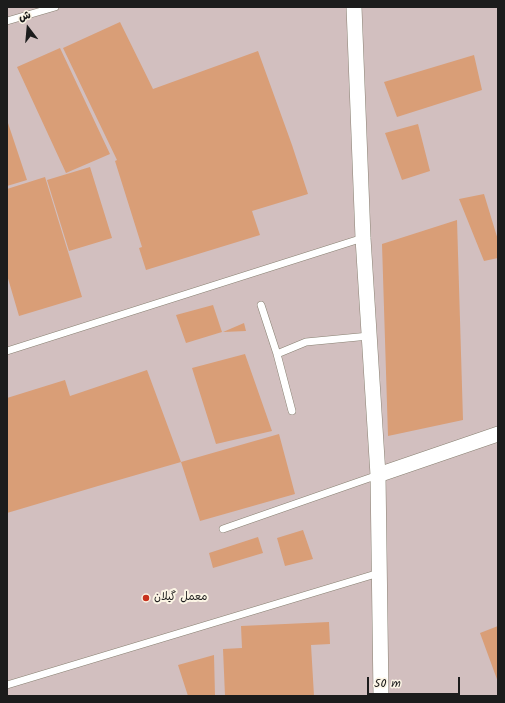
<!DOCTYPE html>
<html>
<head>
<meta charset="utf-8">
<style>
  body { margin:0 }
  #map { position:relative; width:505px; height:703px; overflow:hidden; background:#f5e4c8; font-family:Kalam,"Playpen Sans Arabic",sans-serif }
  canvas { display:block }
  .frame { position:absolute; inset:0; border:8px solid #1c1c1c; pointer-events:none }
  .north { position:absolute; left:8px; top:8px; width:40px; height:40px; -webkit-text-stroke:3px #fcf5e5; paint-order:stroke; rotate:344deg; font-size:11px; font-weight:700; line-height:16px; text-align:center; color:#1c1c1c }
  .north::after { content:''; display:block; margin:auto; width:14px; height:18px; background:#1c1c1c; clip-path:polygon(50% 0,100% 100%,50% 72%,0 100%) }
  .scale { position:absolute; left:367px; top:677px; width:93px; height:18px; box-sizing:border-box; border:2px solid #1c1c1c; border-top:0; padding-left:5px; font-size:12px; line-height:14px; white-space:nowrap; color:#1c1c1c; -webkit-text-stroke:3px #fcf5e5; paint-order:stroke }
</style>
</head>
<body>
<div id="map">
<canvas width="505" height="703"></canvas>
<div class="frame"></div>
<div class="north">ش</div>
<div class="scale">50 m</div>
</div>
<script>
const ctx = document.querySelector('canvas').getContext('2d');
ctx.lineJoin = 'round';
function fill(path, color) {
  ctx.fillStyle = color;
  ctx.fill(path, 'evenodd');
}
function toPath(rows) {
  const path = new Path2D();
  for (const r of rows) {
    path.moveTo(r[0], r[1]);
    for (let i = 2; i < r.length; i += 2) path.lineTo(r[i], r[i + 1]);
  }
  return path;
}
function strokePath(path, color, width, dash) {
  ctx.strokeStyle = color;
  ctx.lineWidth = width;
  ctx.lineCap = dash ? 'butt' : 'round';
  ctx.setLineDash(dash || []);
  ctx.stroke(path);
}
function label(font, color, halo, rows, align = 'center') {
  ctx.font = font + ' Kalam,"Playpen Sans Arabic",sans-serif';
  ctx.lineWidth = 4;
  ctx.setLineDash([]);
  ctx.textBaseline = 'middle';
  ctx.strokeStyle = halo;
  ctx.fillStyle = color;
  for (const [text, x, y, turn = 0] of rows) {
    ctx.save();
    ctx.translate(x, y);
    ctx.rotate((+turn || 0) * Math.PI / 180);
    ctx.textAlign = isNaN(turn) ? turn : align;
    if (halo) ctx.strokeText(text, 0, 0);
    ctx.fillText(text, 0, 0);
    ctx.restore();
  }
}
const industrial = toPath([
  [7,7,498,7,498,696,7,696]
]);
const building = toPath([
  [120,22,153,89,258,51,292,145,308,194,252,211,260,235,146,270,139,248,142,247,115,161,117,160,63,48],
  [60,48,110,154,66,173,17,67],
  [474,55,482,90,397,117,384,82],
  [7,120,27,180,7,186],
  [418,124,430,171,402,180,385,133],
  [90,167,112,238,69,251,47,180],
  [45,177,82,297,19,316,7,275,7,189],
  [484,194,498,240,498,258,484,261,459,199],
  [457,220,463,420,388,436,382,244],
  [213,305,222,332,186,343,176,315],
  [244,323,246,331,223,332],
  [245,354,272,431,216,444,192,368],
  [147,370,181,462,98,486,7,513,7,398,65,380,70,396],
  [279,434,295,494,200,521,181,462],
  [303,530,313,559,285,566,277,538],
  [258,537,263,553,213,568,209,553],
  [329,622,330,644,311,645,314,696,225,696,223,649,242,648,241,626],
  [498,626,498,682,480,633],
  [214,655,215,696,188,696,178,665]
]);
const lane = toPath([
  [7,21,55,7],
  [261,305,277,354,292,411],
  [7,351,363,238],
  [277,354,306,342,369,336],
  [223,529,378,475],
  [7,685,379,573]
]);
const street = toPath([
  [354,7,363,238,378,475,381,696],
  [378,475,498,434]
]);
const markers = [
  [146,598,4,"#c8321e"]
];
const poiNames = [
  ["معمل گیلان",154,598]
];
fill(industrial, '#d2bfbf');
fill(building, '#d99e77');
strokePath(lane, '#888072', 8);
strokePath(street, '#888072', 16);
strokePath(lane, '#fff', 7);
strokePath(street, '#fff', 15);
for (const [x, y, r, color] of markers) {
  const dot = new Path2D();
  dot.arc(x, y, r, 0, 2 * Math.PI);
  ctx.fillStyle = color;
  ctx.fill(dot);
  strokePath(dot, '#fcf5e5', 1.5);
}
label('11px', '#1c1c1c', '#fcf5e5', poiNames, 'left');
</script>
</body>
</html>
